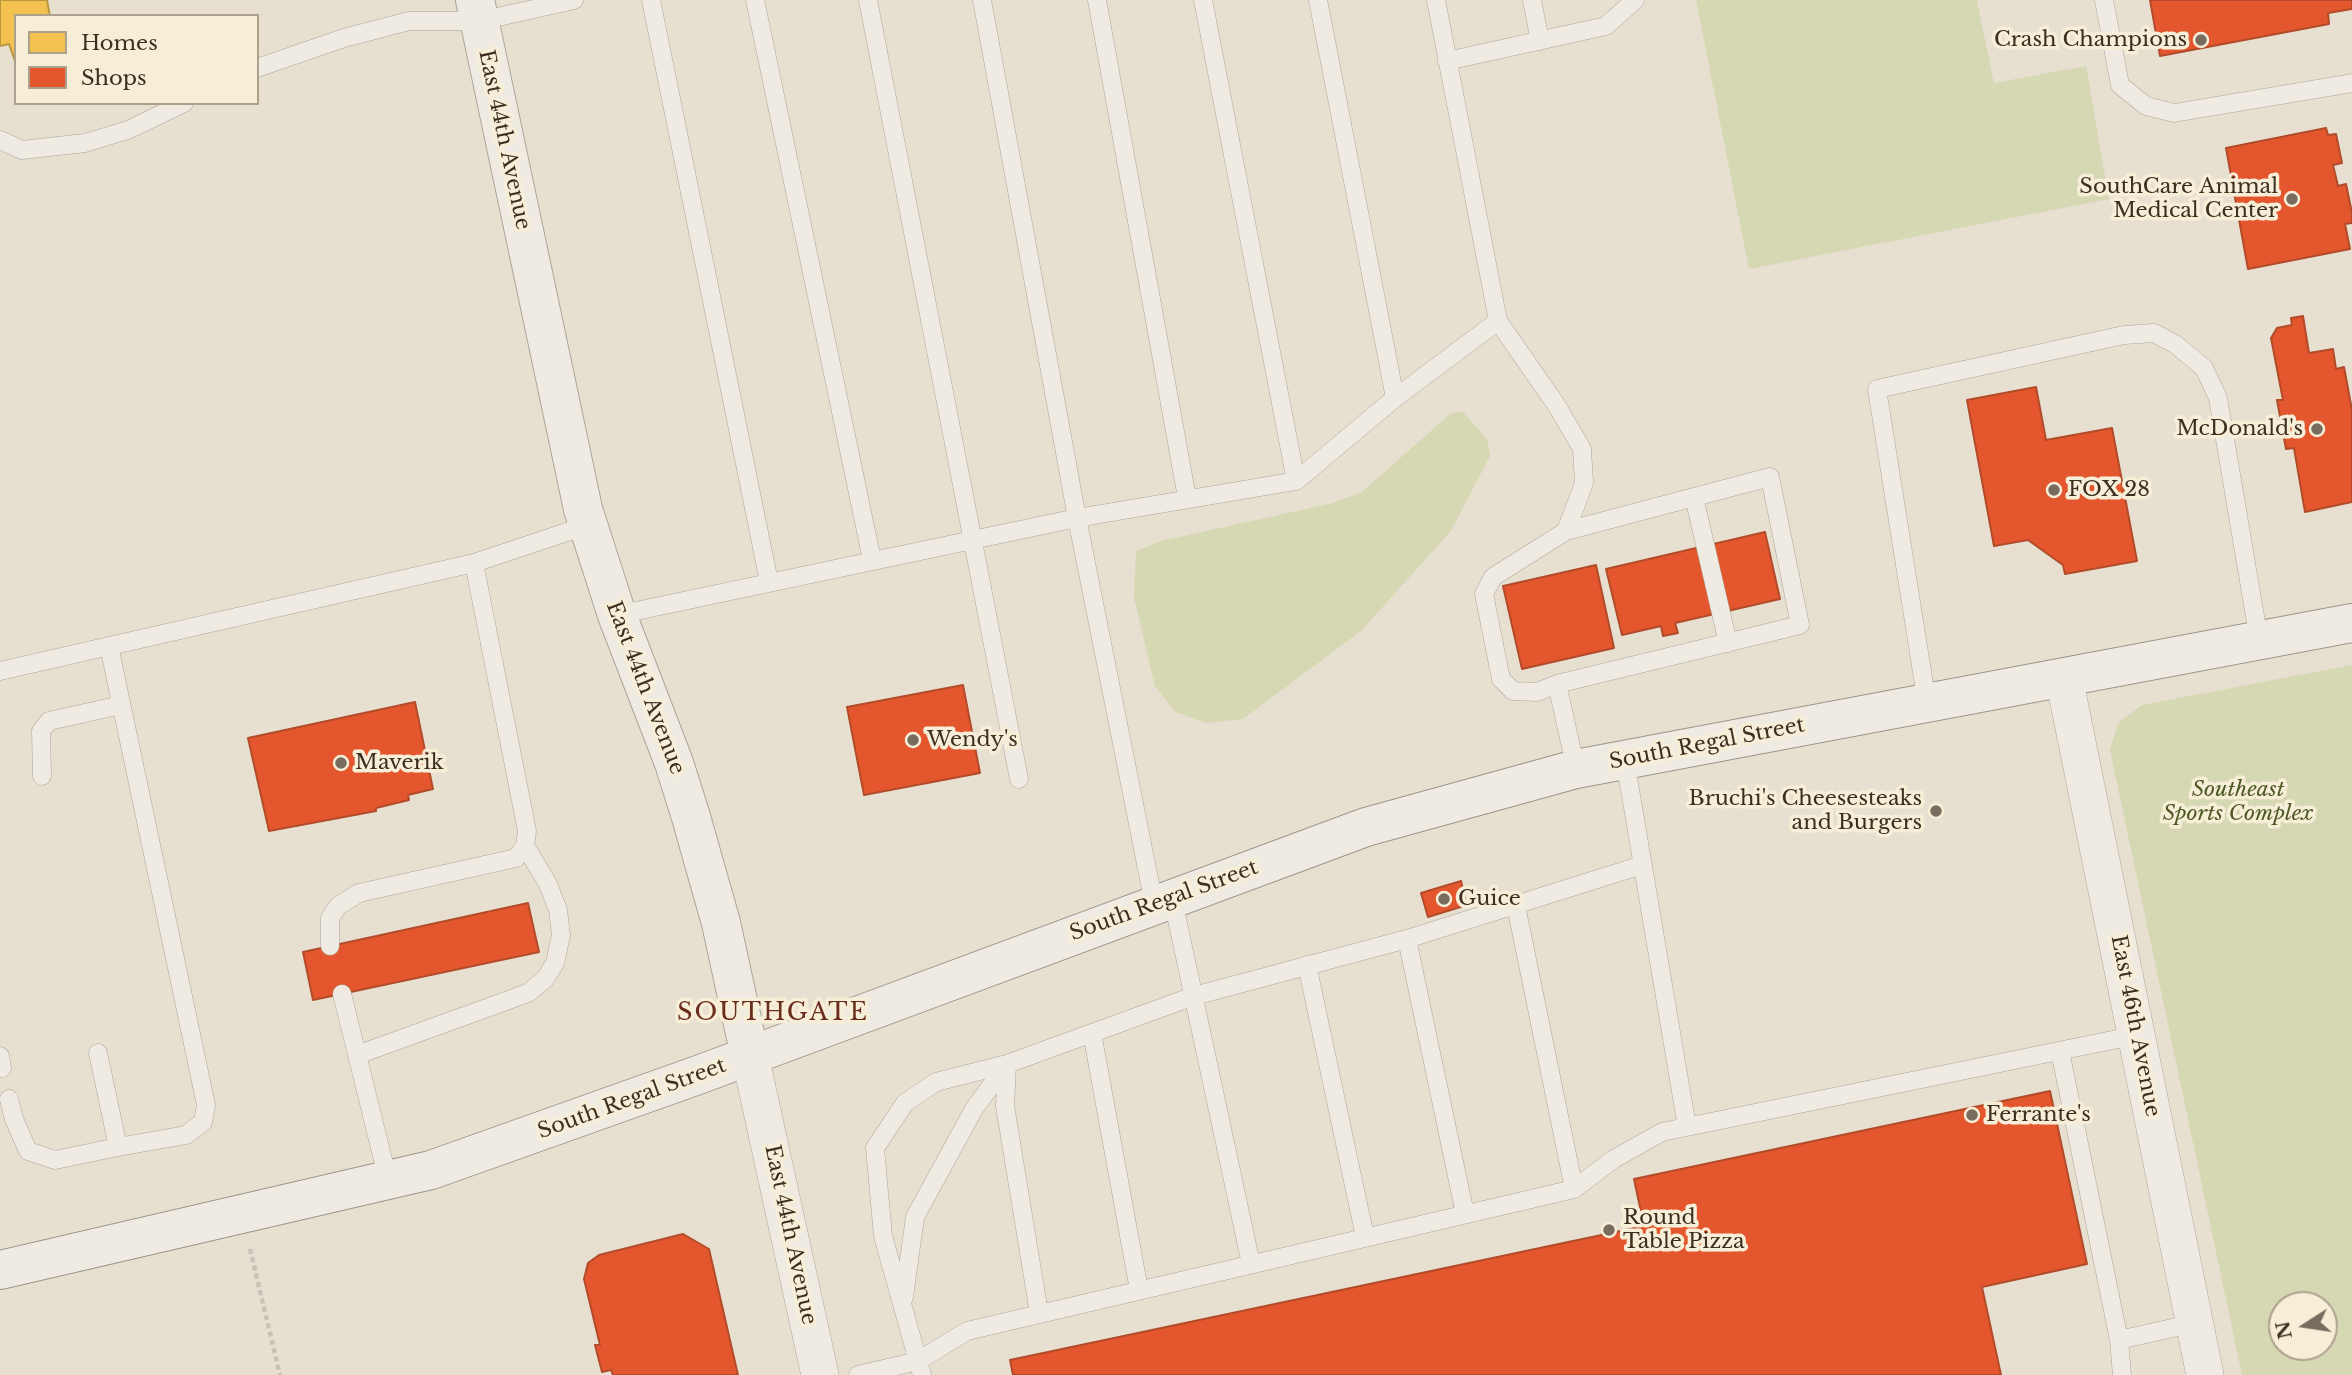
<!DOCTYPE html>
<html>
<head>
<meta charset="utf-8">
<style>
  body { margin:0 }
  #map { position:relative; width:2352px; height:1375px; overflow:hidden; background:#e7e0d1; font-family:"Libre Baskerville",serif }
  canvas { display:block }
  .legend { position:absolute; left:14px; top:14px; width:245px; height:91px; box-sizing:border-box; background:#f7eed8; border:2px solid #ada18e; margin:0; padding:9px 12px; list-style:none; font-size:21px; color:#3d2e20 }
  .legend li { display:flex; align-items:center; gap:14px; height:35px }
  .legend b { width:35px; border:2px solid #ada18e }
  .north { position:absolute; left:2268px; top:1291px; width:70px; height:70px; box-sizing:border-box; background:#f7eed8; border:2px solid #ada18e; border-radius:50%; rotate:258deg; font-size:19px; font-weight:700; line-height:28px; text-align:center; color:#3d2e20 }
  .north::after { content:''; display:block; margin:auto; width:24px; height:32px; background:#786c5e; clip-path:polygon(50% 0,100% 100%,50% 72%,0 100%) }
</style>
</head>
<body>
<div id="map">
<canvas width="2352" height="1375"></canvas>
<ul class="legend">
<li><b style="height:19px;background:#f2c14e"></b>Homes</li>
<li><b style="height:19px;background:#e4572e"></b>Shops</li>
</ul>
<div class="north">N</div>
</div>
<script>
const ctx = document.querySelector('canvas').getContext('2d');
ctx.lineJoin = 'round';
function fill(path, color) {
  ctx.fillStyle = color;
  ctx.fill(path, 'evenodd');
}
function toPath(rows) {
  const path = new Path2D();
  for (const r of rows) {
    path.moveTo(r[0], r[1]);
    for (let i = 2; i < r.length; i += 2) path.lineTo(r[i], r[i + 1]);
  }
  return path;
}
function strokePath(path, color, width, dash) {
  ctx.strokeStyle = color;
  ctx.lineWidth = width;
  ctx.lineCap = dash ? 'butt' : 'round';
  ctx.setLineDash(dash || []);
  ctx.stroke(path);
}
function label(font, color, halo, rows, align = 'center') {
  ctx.font = font + ' "Libre Baskerville",serif';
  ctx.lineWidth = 7;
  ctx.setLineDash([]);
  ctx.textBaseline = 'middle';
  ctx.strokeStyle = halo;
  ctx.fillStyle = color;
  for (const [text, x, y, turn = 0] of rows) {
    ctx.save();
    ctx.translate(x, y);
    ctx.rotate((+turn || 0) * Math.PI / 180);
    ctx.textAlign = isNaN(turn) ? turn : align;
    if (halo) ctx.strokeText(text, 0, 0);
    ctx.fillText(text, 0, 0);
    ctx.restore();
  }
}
const green = toPath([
  [1696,0,1980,0,1977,1,1994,83,2086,66,2109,199,1749,269],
  [1463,412,1487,439,1490,456,1451,531,1361,631,1243,719,1206,723,1175,712,1155,686,1134,598,1136,551,1161,541,1333,503,1362,492,1451,413],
  [2352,665,2352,1375,2242,1375,2110,750,2118,723,2142,705],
  [2324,1305,2324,1347,2282,1347,2282,1305]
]);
const homes = toPath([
  [0,0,47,0,50,16,16,16,16,64,9,44,0,46,0,0]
]);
const shops = toPath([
  [2150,0,2352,0,2352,9,2328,13,2329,24,2160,56,2150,0],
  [2326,128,2328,135,2336,134,2342,163,2333,165,2338,186,2346,184,2352,213,2352,223,2345,224,2350,249,2248,269,2226,148,2326,128],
  [2303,316,2309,353,2333,349,2336,369,2344,367,2352,410,2352,502,2305,512,2294,448,2286,449,2277,400,2283,400,2271,338,2277,328,2292,325,2291,318,2303,316],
  [2036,387,2046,440,2112,428,2137,561,2065,574,2063,565,2028,540,1994,546,1967,400,2036,387],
  [1765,532,1780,599,1675,623,1678,633,1663,636,1661,626,1622,635,1606,569,1765,532],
  [1596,565,1614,648,1522,669,1503,586,1596,565],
  [963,685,980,773,864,795,847,707,963,685],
  [415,702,433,789,408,795,409,800,376,808,376,811,269,831,248,738,415,702],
  [1461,881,1467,905,1428,917,1421,893,1461,881],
  [528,903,539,952,313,1000,303,952,528,903],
  [2050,1091,2087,1264,1982,1287,2001,1375,1013,1375,1010,1360,1644,1226,1634,1179,2050,1091],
  [683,1234,709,1249,738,1375,613,1375,611,1370,602,1372,595,1345,600,1345,584,1279,588,1263,599,1255,683,1234]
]);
const path = toPath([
  [250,1249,280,1375]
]);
const service = toPath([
  [651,0,769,582],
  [755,0,872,560],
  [868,0,1019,779],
  [982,0,1077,518,1296,481,1395,398,1498,321,1436,0],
  [1097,0,1187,498],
  [1203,0,1296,481],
  [1318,0,1395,398],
  [1532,0,1540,41],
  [2104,0,2120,85,2146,106,2174,113,2352,83],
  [1447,61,1606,26,1635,0],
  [257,68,344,38,409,21,480,21,574,0],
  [0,140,22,150,85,143,128,130,184,103],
  [1498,321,1557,406,1582,449,1584,483,1566,531,1493,577,1484,594,1501,679,1513,691,1537,692,1557,684,1576,769],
  [1694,497,1728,643],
  [617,615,1077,518,1154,904],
  [109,646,206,1105,203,1122,186,1135,118,1147],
  [0,671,474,563],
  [1557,684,1800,625,1770,477,1566,531],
  [1927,703,1877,389,2124,335,2154,333,2175,344,2204,368,2218,398,2259,640],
  [1625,760,1687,1127],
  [42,776,41,731,49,721,121,705],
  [1172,896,1251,1264],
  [1516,906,1574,1189],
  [1407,939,1465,1214],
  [330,946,330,918,338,906,359,893,516,858,525,846,527,831,474,563,588,525],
  [1307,965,1365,1237],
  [342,994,388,1180],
  [1092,1033,1139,1290],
  [2060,1051,2119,1340,2122,1375],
  [357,1055,528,993,545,979,555,963,561,935,558,910,548,884,525,846],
  [0,1056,2,1068],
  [1007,1064,1005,1106,1039,1313],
  [9,1099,14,1119,28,1151,55,1160,118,1147,98,1053],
  [904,1297,915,1217,974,1109,1007,1064],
  [2119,1340,2195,1323],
  [858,1375,918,1361,883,1236,875,1148,905,1103,936,1082,1007,1064,1194,996,1407,939,1642,865],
  [922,1375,918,1361,967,1331,1574,1189,1614,1159,1662,1132,2137,1035]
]);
const minor = toPath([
  [2064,678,2205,1375],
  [750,1056,820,1375]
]);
const tertiary = toPath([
  [475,0,583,509,617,615,674,763,691,817,721,923,750,1056]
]);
const secondary = toPath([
  [0,1270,431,1170,698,1075,1366,827,1576,769,2352,623]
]);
const markers = [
  [2201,40,7,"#786c5e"],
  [2292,199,7,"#786c5e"],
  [2317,429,7,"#786c5e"],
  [2054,490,7,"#786c5e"],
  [913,740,7,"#786c5e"],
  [341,763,7,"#786c5e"],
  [1936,811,7,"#786c5e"],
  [1444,899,7,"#786c5e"],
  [1972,1115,7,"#786c5e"],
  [1609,1230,7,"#786c5e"]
];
const poiNames = [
  ["Crash Champions",2187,40,"right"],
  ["SouthCare Animal",2278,187,"right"],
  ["Medical Center",2278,211,"right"],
  ["McDonald's",2303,429,"right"],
  ["FOX 28",2068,490],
  ["Wendy's",927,740],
  ["Maverik",355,763],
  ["Bruchi's Cheesesteaks",1922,799,"right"],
  ["and Burgers",1922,823,"right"],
  ["Guice",1458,899],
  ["Ferrante's",1986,1115],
  ["Round",1623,1218],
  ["Table Pizza",1623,1242]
];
const streetNames = [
  ["East 44th Avenue",504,140,78],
  ["East 44th Avenue",645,688,69],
  ["South Regal Street",1707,744,-11],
  ["South Regal Street",1164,901,-20],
  ["East 46th Avenue",2135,1026,79],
  ["South Regal Street",632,1099,-20],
  ["East 44th Avenue",790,1235,78]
];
const parkNames = [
  ["Southeast",2238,790],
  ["Sports Complex",2238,814]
];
const quarterNames = [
  ["SOUTHGATE",773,1013]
];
fill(green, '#d6d7b3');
fill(homes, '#f2c14e');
strokePath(homes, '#bc9540', 2);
fill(shops, '#e4572e');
strokePath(shops, '#b24b2a', 2);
strokePath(service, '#ada599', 19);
strokePath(minor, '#ada599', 38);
strokePath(tertiary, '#ada599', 40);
strokePath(secondary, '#9c958a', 40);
strokePath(path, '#c8c2b9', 4.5, [5, 3.5]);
strokePath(service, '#efebe3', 18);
strokePath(minor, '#efebe3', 37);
strokePath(tertiary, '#efebe3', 38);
strokePath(secondary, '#efebe3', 38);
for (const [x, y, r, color] of markers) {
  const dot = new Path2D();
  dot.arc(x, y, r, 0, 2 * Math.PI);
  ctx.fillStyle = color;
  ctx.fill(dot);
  strokePath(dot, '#f7eed8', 2.5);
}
label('21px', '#3d2e20', '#f7eed8', poiNames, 'left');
label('21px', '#3d2e20', '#f7eed8', streetNames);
label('italic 21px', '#4d5a26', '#f7eed8', parkNames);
ctx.letterSpacing = '2px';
label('24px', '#6b2e1e', '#f7eed8', quarterNames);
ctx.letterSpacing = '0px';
</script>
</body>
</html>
